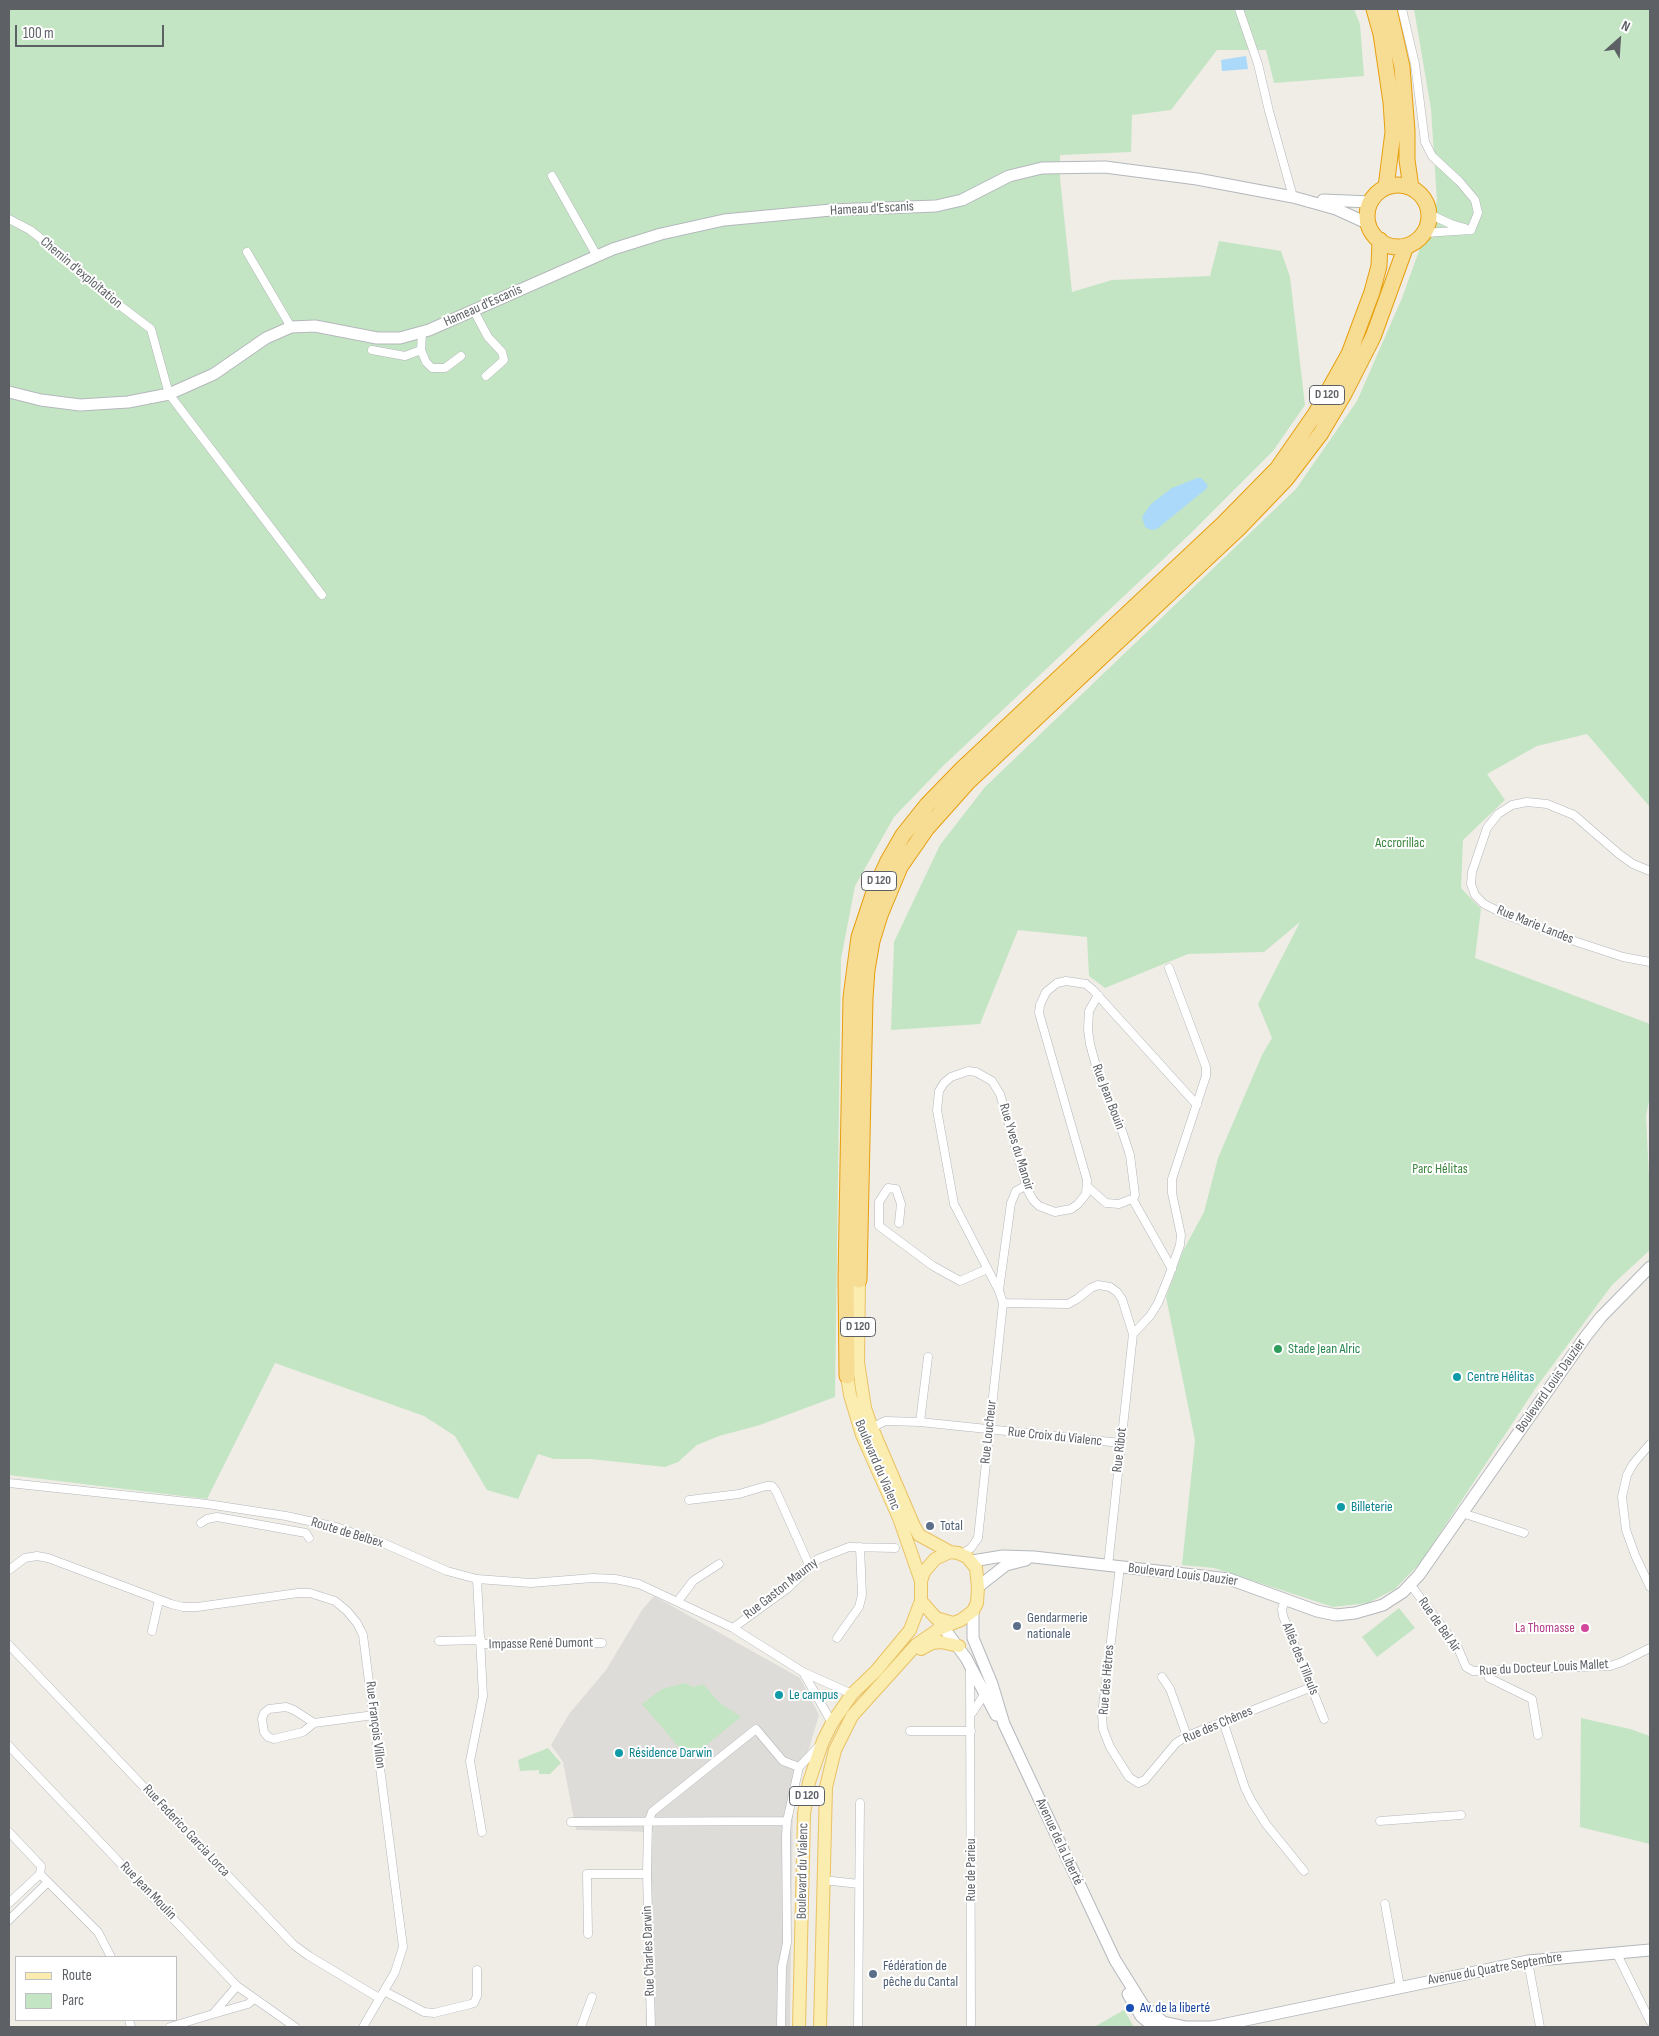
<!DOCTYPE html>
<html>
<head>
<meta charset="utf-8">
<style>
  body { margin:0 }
  #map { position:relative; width:1659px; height:2036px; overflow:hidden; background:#efede6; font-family:"Sofia Sans Condensed",sans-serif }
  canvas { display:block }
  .frame { position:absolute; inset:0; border:10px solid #5d6165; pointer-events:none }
  .legend { position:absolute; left:15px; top:1956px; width:162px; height:65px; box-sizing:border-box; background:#fff; border:1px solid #bec0c1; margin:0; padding:6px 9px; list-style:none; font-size:15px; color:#5d6165 }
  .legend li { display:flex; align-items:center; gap:10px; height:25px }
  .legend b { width:25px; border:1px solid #bec0c1 }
  .north { position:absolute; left:1594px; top:15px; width:50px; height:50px; -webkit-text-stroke:4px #fff; paint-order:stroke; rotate:26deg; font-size:14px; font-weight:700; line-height:20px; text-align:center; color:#5d6165 }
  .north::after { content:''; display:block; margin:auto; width:18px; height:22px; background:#5d6165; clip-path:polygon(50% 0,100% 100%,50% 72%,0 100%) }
  .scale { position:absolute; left:15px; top:25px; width:149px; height:22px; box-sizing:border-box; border:2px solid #5d6165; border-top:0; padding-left:6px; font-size:15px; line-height:18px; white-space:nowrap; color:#5d6165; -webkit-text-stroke:4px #fff; paint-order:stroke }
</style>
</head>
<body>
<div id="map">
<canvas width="1659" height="2036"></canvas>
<div class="frame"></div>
<ul class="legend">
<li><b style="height:6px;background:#faedaf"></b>Route</li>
<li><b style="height:14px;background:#c4e5c4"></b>Parc</li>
</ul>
<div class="north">N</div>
<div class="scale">100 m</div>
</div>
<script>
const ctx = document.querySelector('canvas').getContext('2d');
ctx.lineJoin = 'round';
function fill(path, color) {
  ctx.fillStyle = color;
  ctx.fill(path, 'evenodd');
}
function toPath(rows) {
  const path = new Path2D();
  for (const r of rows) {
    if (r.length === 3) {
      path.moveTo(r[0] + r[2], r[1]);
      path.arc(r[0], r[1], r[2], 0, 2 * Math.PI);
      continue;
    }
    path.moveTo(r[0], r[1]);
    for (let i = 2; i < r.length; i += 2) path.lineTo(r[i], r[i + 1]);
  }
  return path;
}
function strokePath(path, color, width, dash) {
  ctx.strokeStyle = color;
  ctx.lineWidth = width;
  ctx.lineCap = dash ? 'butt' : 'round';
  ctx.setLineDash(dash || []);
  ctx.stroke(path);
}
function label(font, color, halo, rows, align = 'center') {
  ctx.font = font + ' "Sofia Sans Condensed",sans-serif';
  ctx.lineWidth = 4;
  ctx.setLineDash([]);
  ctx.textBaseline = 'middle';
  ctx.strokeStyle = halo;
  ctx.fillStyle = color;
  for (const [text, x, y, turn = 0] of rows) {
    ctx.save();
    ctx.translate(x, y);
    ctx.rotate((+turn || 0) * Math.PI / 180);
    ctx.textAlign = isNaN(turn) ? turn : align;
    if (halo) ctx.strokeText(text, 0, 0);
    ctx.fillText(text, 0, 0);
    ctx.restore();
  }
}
const industrial = toPath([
  [654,1596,800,1678,819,1715,793,1802,790,2027,646,2027,645,1947,653,1832,576,1830,563,1762,551,1745,569,1714,606,1670,642,1610]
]);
const green = toPath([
  [9,9,1354,9,1360,24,1364,76,1274,83,1266,50,1217,50,1171,110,1132,115,1131,152,1060,155,1060,178,1072,292,1112,280,1210,276,1219,241,1281,251,1290,277,1305,405,1273,451,1190,534,944,765,894,817,855,886,841,959,835,1397,760,1425,719,1436,697,1445,678,1462,665,1467,591,1459,554,1459,538,1454,518,1499,487,1490,455,1436,424,1416,275,1363,207,1499,9,1475],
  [1414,9,1650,9,1650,807,1587,734,1537,746,1487,774,1505,800,1463,840,1461,888,1481,909,1475,958,1650,1024,1650,1096,1646,1116,1650,1197,1650,1250,1612,1285,1535,1389,1421,1562,1395,1589,1368,1603,1333,1607,1214,1568,1182,1565,1195,1440,1166,1297,1183,1251,1204,1212,1218,1158,1262,1055,1272,1038,1258,1004,1300,922,1264,952,1188,954,1105,988,1089,976,1087,937,1018,930,980,1024,891,1030,894,942,940,845,985,787,1296,489,1357,401,1402,298,1437,201,1431,109],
  [1399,1608,1415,1628,1377,1657,1362,1637],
  [685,1683,693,1687,703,1684,720,1703,741,1717,689,1759,642,1704,662,1689],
  [1581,1718,1630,1729,1650,1736,1650,1844,1580,1827],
  [548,1748,561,1763,550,1774,539,1774,539,1770,520,1771,518,1760],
  [1124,2010,1134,2027,1094,2027]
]);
const water = toPath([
  [1246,56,1248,69,1222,71,1221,60],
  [1197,478,1201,478,1205,482,1208,486,1206,489,1157,529,1151,530,1145,527,1142,517,1151,504,1172,488]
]);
const street = toPath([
  [1239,9,1258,64,1269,111,1293,197],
  [1402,9,1415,64,1425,142,1432,156,1460,182,1475,200,1478,213,1471,230],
  [552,176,597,256],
  [1429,214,1451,224,1465,228],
  [9,219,30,230,62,255,110,298,151,329,169,394,322,595],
  [1424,233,1471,230],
  [247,252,291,327],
  [474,311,488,337,502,352,504,360,486,376],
  [422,333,421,350,426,362,432,368,445,368,461,356],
  [372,350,405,356,421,350],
  [1650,871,1633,864,1619,854,1574,815,1547,804,1527,802,1512,805,1498,814,1487,828,1472,872,1471,884,1475,895,1484,904,1504,914,1577,942,1623,957,1650,962],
  [1098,995,1089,1011,1088,1030,1090,1044,1099,1077,1122,1131,1130,1155,1135,1195,1133,1200],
  [1088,1187,1106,1203,1119,1204,1129,1200,1133,1200,1172,1269],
  [899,1223,901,1204,896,1189,888,1188,879,1202,879,1226,933,1266,960,1281,987,1269],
  [999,1290,1011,1203,1016,1191,1027,1185],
  [1003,1303,1068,1304,1077,1299,1091,1288,1098,1285,1110,1287,1117,1292,1122,1299,1133,1334,1108,1566],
  [1133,1334,1150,1316,1158,1303,1169,1276,1180,1245,1181,1235,1172,1193,1172,1179,1206,1076,1206,1067,1169,968],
  [920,1422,928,1357],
  [872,1428,885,1421,920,1422,1121,1443],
  [1650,1444,1633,1464,1627,1475,1622,1497,1626,1530,1635,1555,1650,1587],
  [9,1483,207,1504,286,1516,336,1527,383,1543,447,1571,477,1579,531,1583,593,1578,615,1579,639,1584,733,1628,803,1672,852,1694],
  [689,1500,739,1494,766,1486,772,1486,776,1491,810,1567],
  [1462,1513,1524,1533],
  [201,1523,207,1519,217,1517,306,1533,309,1538],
  [962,1554,971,1548,978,1538,1003,1303,999,1291,954,1204,937,1110,939,1091,944,1083,951,1077,968,1071,976,1072,992,1081,1000,1094,1028,1191,1033,1200,1039,1206,1055,1212,1071,1209,1078,1204,1086,1194,1087,1180,1039,1013,1040,1005,1046,992,1057,983,1066,981,1086,984,1093,990,1197,1105],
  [1120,1567,1102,1714,1103,1729,1110,1747,1129,1777,1138,1783,1145,1780,1176,1743,1187,1736,1312,1687],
  [9,1570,25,1558,37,1556,48,1558,171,1604,183,1607,197,1607,298,1593,310,1593,335,1601,347,1611,357,1623,363,1635,403,1947,395,1972,363,2027],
  [477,1579,483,1696,470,1761,482,1832],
  [1410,1584,1458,1648,1466,1667,1473,1671,1610,1666,1622,1662,1650,1648],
  [1285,1599,1282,1609,1283,1616,1324,1719],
  [678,1601,693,1581,719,1564],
  [733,1628,788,1588,818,1559,849,1547,895,1548],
  [152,1631,159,1600],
  [837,1638,859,1607,862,1595,860,1547],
  [439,1641,481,1640],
  [481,1644,602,1643],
  [9,1645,294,1945,309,1956,379,1998],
  [970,1669,971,2027],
  [1486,1671,1489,1678,1532,1699,1538,1735],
  [803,1672,832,1723],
  [1162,1677,1170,1689,1187,1736],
  [972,1713,986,1692],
  [1223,1721,1245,1788,1252,1802,1266,1824,1304,1871],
  [314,1723,294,1710,286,1707,269,1709,264,1713,262,1719,264,1732,268,1737,274,1739,303,1732,314,1723,374,1715],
  [910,1731,971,1731],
  [9,1746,237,1986,295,2027],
  [799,1767,820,1745],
  [1380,1821,1461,1815],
  [571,1822,787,1821],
  [9,1832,41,1866,40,1874],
  [40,1874,98,1932,111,1957],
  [823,1880,859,1884],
  [9,1903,40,1874],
  [1385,1904,1400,1987],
  [9,1920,48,1882],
  [588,1934,587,1874,647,1874],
  [1616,1952,1650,2021],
  [1528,1961,1540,2027],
  [237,1986,213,2014,248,2004,254,1999],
  [384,1991,424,2012,434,2013,471,2004,474,2003,477,1996,477,1970],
  [129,2020,131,2027],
  [170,2027,213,2014],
  [581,2027,592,1997],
  [651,2027,647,1874,648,1823,652,1812,756,1729,783,1761,799,1767],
  [781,2027,782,1967,787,1943,786,1836,787,1821,799,1767],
  [858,2027,860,1803]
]);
const secondary = toPath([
  [1323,200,1371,202],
  [9,392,41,400,80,405,128,402,169,394,214,374,266,338,291,327,315,326,377,338,400,338,429,330,613,249,661,234,724,220,831,210,936,206,962,200,1009,176,1042,168,1105,167,1197,179,1293,197,1336,209,1369,224],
  [972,1561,1003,1556,1034,1557,1229,1579,1317,1611,1336,1615,1355,1613,1383,1605,1403,1592,1419,1575,1586,1336,1601,1317,1650,1267],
  [978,1587,1006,1565,1026,1560],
  [973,1611,973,1638,992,1684,989,1689],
  [938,1620,966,1658,996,1715],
  [992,1684,1004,1724,1115,1960,1143,2005,1163,2022,1186,2027,1212,2027,1528,1961,1650,1950],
  [1128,1994,1141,2016,1154,2027]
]);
const primary = toPath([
  [859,1280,858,1362,865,1408,872,1428,914,1526,919,1535,950,1552],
  [847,1376,850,1395,862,1435,899,1518,921,1581],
  [921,1649,932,1643,941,1642,959,1646],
  [799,2027,804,1814,809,1782,823,1741,832,1723,852,1694,876,1671,910,1630,921,1601],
  [820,2027,826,1787,835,1750,852,1716,916,1645,939,1629,961,1620,973,1611,977,1603,978,1587,976,1568,967,1557,958,1553,950,1552,935,1559,924,1572,921,1581,921,1601,936,1618,953,1623]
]);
const highway = toPath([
  [1374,9,1381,34,1391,102,1393,132,1386,187],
  [1389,9,1402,67,1407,131,1407,160,1411,188],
  [1398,216,31],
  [859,1280,865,998,867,970,872,941,880,915,900,867,927,828,968,782,1238,529,1286,479,1321,433,1344,394,1373,337,1406,246],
  [847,1376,846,1279,851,997,859,937,875,889,888,861,903,835,927,805,962,769,1223,524,1277,469,1316,413,1349,354,1372,292,1379,266,1380,240]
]);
const markers = [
  [1278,1349,5,"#2e9e5b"],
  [1457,1377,5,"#0f9aa8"],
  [1341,1507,5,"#0f9aa8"],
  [930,1526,5,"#5c6f8a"],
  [1017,1626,5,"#5c6f8a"],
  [1585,1628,5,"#d1479c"],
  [779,1695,5,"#0f9aa8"],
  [619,1753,5,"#0f9aa8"],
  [873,1974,5,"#5c6f8a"],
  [1130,2008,5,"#1a4fb4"]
];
const shields = [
  [1327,395,35],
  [879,881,35],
  [858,1327,35],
  [807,1796,35]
];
const shieldNames = [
  ["D 120",1327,395],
  ["D 120",879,881],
  ["D 120",858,1327],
  ["D 120",807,1796]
];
const streetNames = [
  ["Hameau d'Escanis",872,209,-3],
  ["Chemin d'exploitation",81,273,40],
  ["Hameau d'Escanis",483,306,-24],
  ["Rue Marie Landes",1535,925,22],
  ["Rue Jean Bouin",1108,1097,69],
  ["Rue Yves du Manoir",1016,1147,73],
  ["Boulevard Louis Dauzier",1551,1386,-55],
  ["Rue Loucheur",989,1432,-84],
  ["Rue Croix du Vialenc",1055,1437,6],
  ["Rue Ribot",1120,1450,-84],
  ["Boulevard du Vialenc",877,1465,67],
  ["Route de Belbex",347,1533,17],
  ["Boulevard Louis Dauzier",1183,1575,7],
  ["Rue Gaston Maumy",781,1589,-38],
  ["Rue de Bel Air",1439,1625,55],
  ["Impasse René Dumont",541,1644,-1],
  ["Allée des Tilleuls",1300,1659,68],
  ["Rue du Docteur Louis Mallet",1544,1668,-3],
  ["Rue des Hêtres",1107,1680,-85],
  ["Rue François Villon",375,1725,83],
  ["Rue des Chênes",1218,1725,-23],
  ["Rue Federico Garcia Lorca",186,1831,47],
  ["Avenue de la Liberté",1059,1842,65],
  ["Rue de Parieu",971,1870,-90],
  ["Boulevard du Vialenc",803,1871,-89],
  ["Rue Jean Moulin",148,1891,46],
  ["Rue Charles Darwin",649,1951,-92],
  ["Avenue du Quatre Septembre",1495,1969,-10]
];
const parkNames = [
  ["Accrorillac",1400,843],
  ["Parc Hélitas",1440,1169]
];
const leisureNames = [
  ["Stade Jean Alric",1288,1349]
];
const cultureNames = [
  ["Centre Hélitas",1467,1377],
  ["Billeterie",1351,1507],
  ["Le campus",789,1695],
  ["Résidence Darwin",629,1753]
];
const serviceNames = [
  ["Total",940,1526],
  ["Gendarmerie",1027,1618],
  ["nationale",1027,1634],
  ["Fédération de",883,1966],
  ["pêche du Cantal",883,1982]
];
const hotelNames = [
  ["La Thomasse",1575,1628]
];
const transitNames = [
  ["Av. de la liberté",1140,2008]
];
fill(industrial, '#dedcd8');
fill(green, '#c4e5c4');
fill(water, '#aad9fa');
strokePath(street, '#b3b6ba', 9);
strokePath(secondary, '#b4b8bc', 13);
strokePath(primary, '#eac264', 14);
strokePath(highway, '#e79f0d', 17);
strokePath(street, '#fff', 8);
strokePath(secondary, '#fff', 11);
strokePath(primary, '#faedaf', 12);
strokePath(highway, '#f7dc94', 15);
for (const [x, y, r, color] of markers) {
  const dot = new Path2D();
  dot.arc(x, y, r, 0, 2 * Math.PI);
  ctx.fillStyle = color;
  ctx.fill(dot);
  strokePath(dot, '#fff', 2);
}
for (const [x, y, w] of shields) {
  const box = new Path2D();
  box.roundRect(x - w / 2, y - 9.5, w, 19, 4);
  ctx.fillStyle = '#fff';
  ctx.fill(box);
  strokePath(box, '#5d6165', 1);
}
label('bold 12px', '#5d6165', null, shieldNames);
label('14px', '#5d6165', '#fff', streetNames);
label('14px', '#3b863d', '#fff', parkNames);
label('14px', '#27864d', '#fff', leisureNames, 'left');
label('14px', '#0d838f', '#fff', cultureNames, 'left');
label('14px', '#4e5e75', '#fff', serviceNames, 'left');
label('14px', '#b23c85', '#fff', hotelNames, 'right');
label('14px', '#164399', '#fff', transitNames, 'left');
</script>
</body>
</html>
